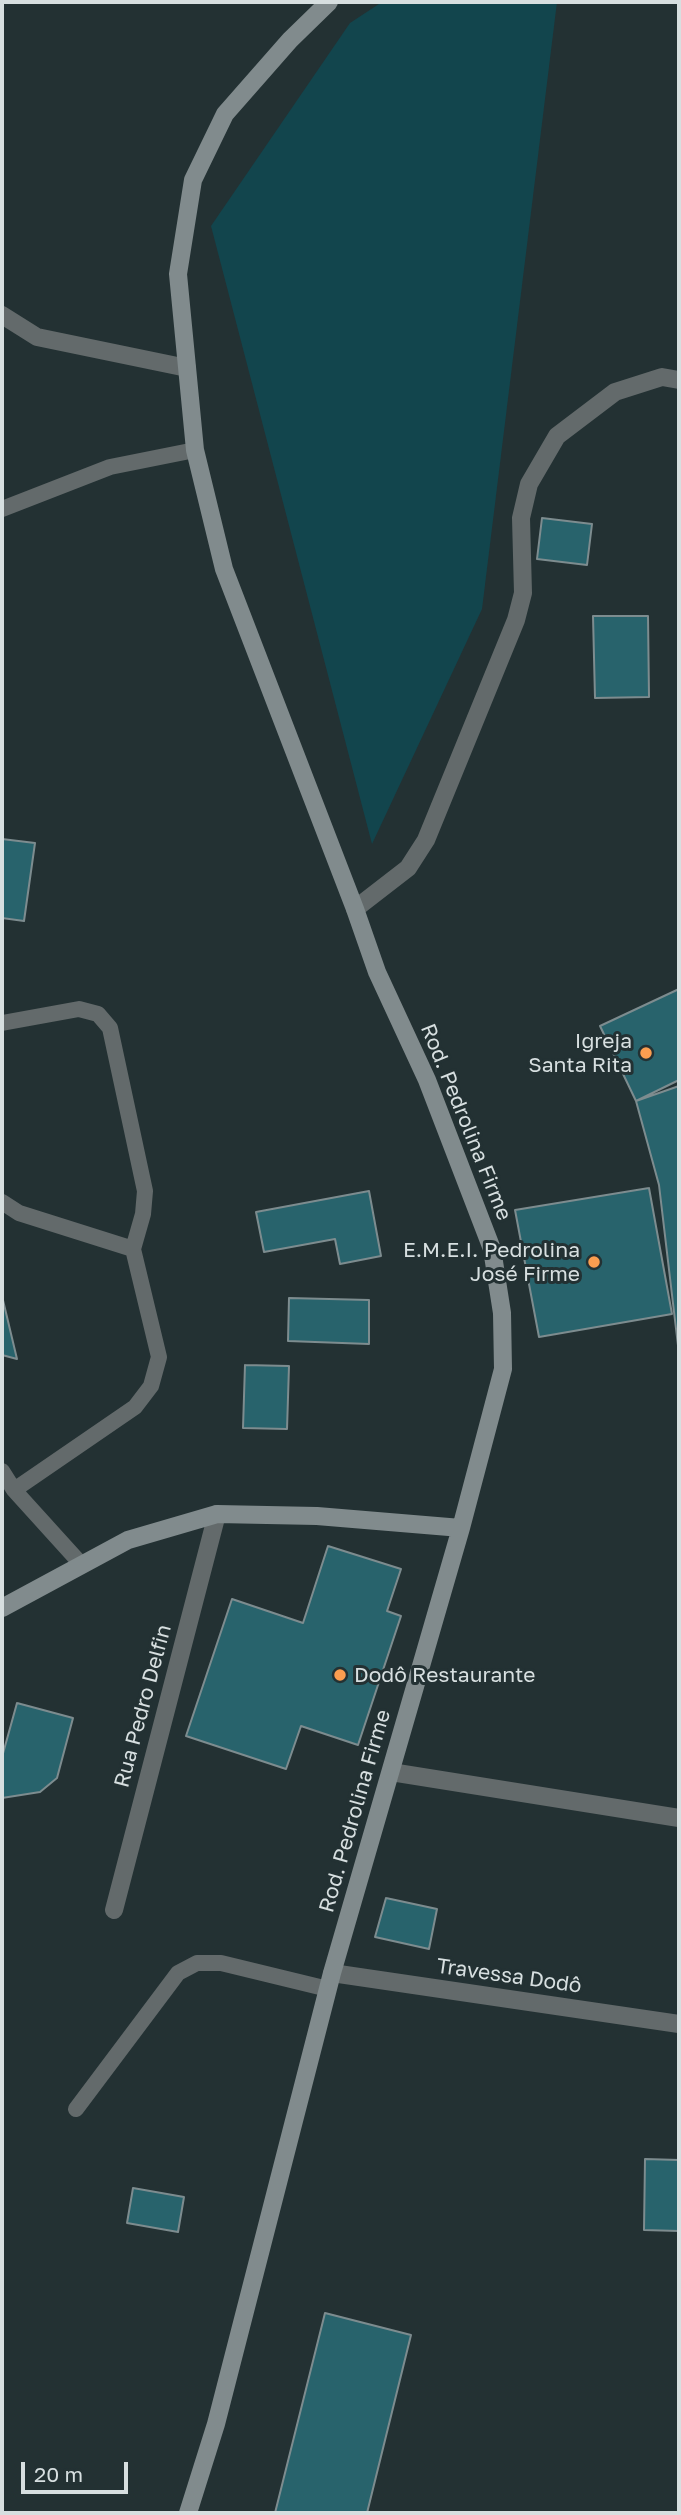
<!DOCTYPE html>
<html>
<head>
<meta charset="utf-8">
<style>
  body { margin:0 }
  #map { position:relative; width:681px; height:2515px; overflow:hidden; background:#233133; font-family:"Golos Text",sans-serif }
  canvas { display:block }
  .frame { position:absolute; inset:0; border:4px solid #d7dfe0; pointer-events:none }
  .scale { position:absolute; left:21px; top:2462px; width:107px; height:32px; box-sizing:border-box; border:4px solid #d7dfe0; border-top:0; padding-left:9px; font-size:21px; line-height:24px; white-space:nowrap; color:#d7dfe0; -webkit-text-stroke:5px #233133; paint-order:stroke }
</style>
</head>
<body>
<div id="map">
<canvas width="681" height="2515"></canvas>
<div class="frame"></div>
<div class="scale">20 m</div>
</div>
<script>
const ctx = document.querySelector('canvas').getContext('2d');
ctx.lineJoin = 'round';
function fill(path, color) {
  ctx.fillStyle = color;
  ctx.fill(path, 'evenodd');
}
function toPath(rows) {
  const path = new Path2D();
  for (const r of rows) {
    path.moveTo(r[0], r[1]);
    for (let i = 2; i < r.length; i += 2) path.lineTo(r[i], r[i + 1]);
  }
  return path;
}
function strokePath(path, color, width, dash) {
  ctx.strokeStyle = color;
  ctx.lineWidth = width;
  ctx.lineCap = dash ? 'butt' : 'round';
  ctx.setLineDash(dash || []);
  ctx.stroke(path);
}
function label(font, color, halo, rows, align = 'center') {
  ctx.font = font + ' "Golos Text",sans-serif';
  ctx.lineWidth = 6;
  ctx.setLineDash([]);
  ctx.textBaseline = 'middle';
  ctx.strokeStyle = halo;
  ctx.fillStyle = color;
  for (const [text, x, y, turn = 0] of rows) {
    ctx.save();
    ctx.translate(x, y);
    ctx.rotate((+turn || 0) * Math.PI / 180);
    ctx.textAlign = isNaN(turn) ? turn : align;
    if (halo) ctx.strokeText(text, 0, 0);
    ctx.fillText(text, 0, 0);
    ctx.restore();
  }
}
const green = toPath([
  [382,2,557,2,482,609,372,844,211,226,350,23]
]);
const building = toPath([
  [542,518,592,524,587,565,537,559,542,518],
  [593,616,648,616,649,697,595,698,593,616],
  [2,839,35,843,24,921,2,918,2,839],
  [679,989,679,1080,636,1101,600,1026,679,989],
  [679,1086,679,1354,659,1185,636,1101,679,1086],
  [649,1188,672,1314,539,1337,515,1210,649,1188],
  [369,1191,381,1256,340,1264,335,1239,264,1252,256,1212,369,1191],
  [2,1296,17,1359,2,1355,2,1296],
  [289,1298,369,1300,369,1344,288,1341,289,1298],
  [245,1365,289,1366,287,1429,243,1428,245,1365],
  [328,1546,401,1569,387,1611,401,1616,358,1745,301,1726,286,1769,186,1736,232,1599,303,1623,328,1546],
  [17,1703,73,1718,57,1778,40,1792,2,1798,2,1757,17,1703],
  [386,1898,437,1909,429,1949,375,1937,386,1898],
  [645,2159,679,2160,679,2231,644,2230,645,2159],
  [133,2188,184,2197,178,2232,127,2223,133,2188],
  [325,2313,411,2335,367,2513,275,2513,325,2313]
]);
const lane = toPath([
  [2,509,110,467,195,450],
  [2,1023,79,1009,98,1014,110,1028,145,1191,143,1214,133,1249],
  [2,1202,19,1213,133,1249,159,1357,151,1386,135,1407,14,1490],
  [2,1471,14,1490,81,1564],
  [76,2109,178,1973,197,1963,221,1963,328,1989]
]);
const street = toPath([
  [2,315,37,337,187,368],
  [355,909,408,868,426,840,516,620,523,593,521,518,529,484,557,436,615,392,662,377,679,380],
  [391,1772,679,1818],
  [114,1910,217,1514],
  [332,1973,679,2024]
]);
const secondary = toPath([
  [2,1608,128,1540,217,1514,317,1516,461,1528],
  [188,2513,216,2424,332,1973,461,1528,503,1369,502,1313,492,1249,427,1080,377,972,355,909,224,569,195,450,178,274,193,180,225,114,290,40,329,2]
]);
const markers = [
  [646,1053,7,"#fb9e50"],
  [594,1262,7,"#fb9e50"],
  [340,1675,7,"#fb9e50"]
];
const poiNames = [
  ["Igreja",632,1041],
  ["Santa Rita",632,1065],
  ["E.M.E.I. Pedrolina",580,1250],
  ["José Firme",580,1274],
  ["Dodô Restaurante",354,1675,"left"]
];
const streetNames = [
  ["Rod. Pedrolina Firme",466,1122,68],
  ["Rua Pedro Delfin",143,1706,-75],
  ["Rod. Pedrolina Firme",355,1811,-74],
  ["Travessa Dodô",509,1976,8]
];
fill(green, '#12454d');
fill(building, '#28636c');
strokePath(building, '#7d8c8f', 2);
strokePath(lane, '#636a6b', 16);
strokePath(street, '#636a6b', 18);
strokePath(secondary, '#818b8d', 18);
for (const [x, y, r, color] of markers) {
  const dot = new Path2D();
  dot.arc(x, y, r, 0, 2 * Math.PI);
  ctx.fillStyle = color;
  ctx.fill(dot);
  strokePath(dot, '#233133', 2.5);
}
label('21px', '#d7dfe0', '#233133', poiNames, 'right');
label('21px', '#d7dfe0', '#233133', streetNames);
</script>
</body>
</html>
